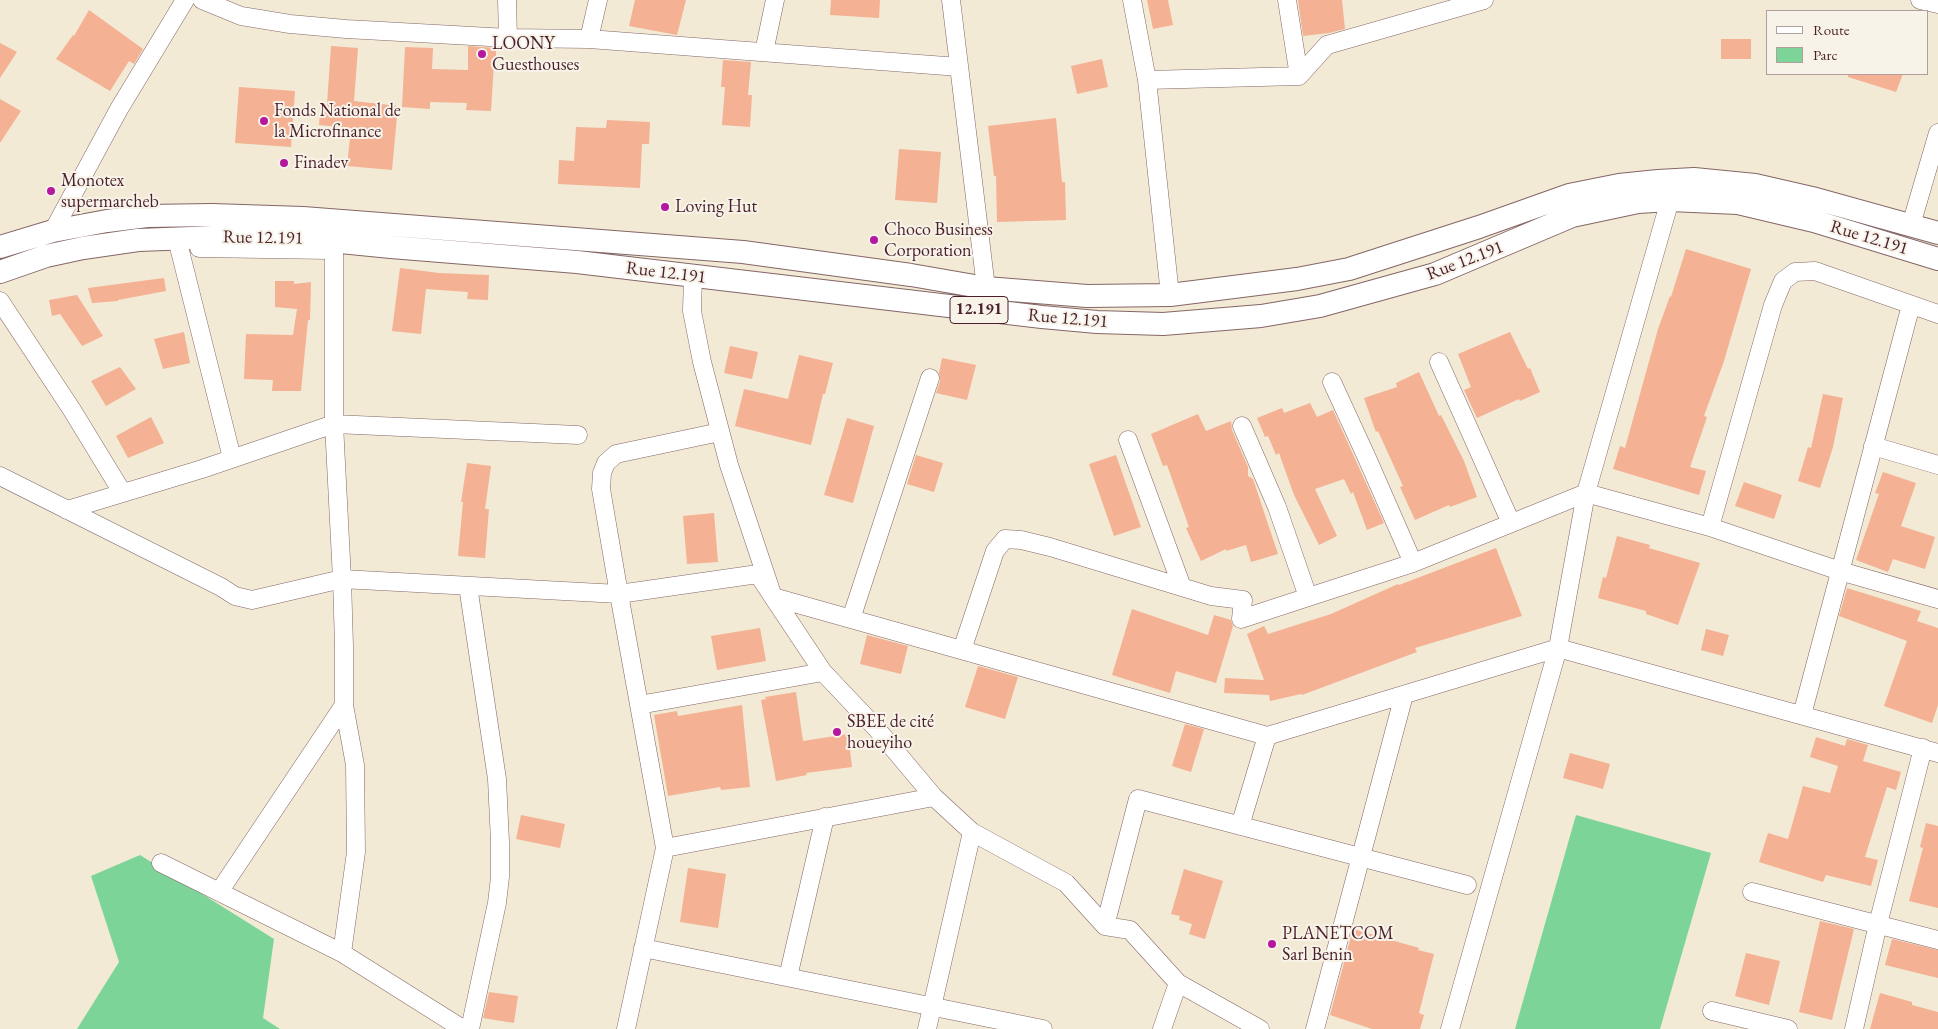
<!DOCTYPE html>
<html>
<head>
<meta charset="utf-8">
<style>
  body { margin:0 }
  #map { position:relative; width:1938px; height:1029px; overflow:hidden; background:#f2ead5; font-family:"EB Garamond",serif }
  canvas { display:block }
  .legend { position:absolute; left:1766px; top:10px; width:162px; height:65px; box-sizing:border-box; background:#f7f3e8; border:1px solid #b29e9c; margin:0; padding:6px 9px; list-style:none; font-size:15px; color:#4a1f2b }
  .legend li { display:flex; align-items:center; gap:10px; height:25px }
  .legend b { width:25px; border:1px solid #b29e9c }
</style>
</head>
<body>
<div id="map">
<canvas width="1938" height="1029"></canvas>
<ul class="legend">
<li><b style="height:6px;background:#fff"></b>Route</li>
<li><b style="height:14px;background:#7dd499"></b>Parc</li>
</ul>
</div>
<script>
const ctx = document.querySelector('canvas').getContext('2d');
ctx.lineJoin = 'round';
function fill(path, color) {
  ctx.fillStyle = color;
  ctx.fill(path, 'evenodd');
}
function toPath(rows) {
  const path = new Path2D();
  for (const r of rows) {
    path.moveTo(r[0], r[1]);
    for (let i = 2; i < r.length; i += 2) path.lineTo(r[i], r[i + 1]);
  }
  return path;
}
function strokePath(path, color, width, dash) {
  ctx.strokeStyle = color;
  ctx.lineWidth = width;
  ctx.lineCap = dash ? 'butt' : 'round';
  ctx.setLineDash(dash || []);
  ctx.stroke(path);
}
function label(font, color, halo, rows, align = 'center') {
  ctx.font = font + ' "EB Garamond",serif';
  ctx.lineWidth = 4;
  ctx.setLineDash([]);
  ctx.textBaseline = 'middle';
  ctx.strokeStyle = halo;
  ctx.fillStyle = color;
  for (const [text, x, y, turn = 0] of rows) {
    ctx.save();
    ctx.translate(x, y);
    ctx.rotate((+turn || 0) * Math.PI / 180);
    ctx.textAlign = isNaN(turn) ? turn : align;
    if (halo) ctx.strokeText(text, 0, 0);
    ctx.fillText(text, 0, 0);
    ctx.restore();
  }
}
const green = toPath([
  [1576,815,1711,853,1660,1029,1515,1029],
  [140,855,274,939,263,1018,280,1029,77,1029,119,962,91,876]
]);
const building = toPath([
  [635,0,686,0,677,35,629,26],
  [831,0,880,0,879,18,830,15],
  [1147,0,1168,0,1173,25,1153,29],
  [1298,0,1342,0,1345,29,1329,33,1303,36],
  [89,10,143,49,134,64,129,61,110,91,56,59,73,35,74,36],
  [1721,39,1751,39,1751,59,1721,59],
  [0,43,17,52,0,78],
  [331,46,358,48,354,101,398,106,392,170,347,166,351,128,319,125,321,103,327,104],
  [468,46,496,48,496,63,494,63,491,111,466,110,467,103,430,102,430,109,402,107,405,47,433,48,432,69,468,70],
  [1102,59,1108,87,1077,94,1071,66],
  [723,60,751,62,748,95,752,95,750,127,722,125,725,87,721,87],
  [1848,74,1903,74,1896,92,1848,77],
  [239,87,295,91,291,147,235,143],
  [0,99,21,111,0,143],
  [1056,118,1062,182,1065,182,1066,220,997,222,996,176,994,176,988,126],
  [607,120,650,122,649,144,642,144,640,188,558,184,559,160,574,161,576,127,606,128],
  [899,149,941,152,937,203,895,200],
  [1686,249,1751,269,1724,361,1704,416,1707,417,1690,467,1706,471,1699,495,1613,469,1620,446,1625,448,1658,329,1670,296,1671,297],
  [400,268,439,273,489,275,488,300,467,299,468,292,426,289,421,334,392,331],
  [164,278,166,291,118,300,118,301,92,303,88,288],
  [275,281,294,281,294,284,311,282,310,320,308,320,301,391,272,391,273,380,244,379,246,334,293,335,297,309,275,307],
  [77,295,103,336,82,346,60,314,52,316,49,300],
  [184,332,190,363,163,369,154,339],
  [1510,332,1528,369,1530,368,1540,392,1520,401,1519,399,1477,418,1464,390,1471,387,1458,354],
  [730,346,758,352,752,379,724,373],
  [799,355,833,363,825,394,823,394,811,445,735,426,744,389,788,399],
  [942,358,976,365,967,400,936,393,940,381,939,373],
  [120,367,136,389,106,406,91,381],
  [1419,372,1439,416,1441,415,1464,461,1477,497,1450,507,1449,505,1415,520,1400,487,1403,486,1378,431,1376,432,1373,424,1364,398,1397,387,1396,383],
  [1823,394,1843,398,1833,447,1820,488,1798,481,1808,447,1811,448],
  [1310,403,1317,417,1333,410,1384,523,1367,530,1353,492,1351,494,1344,479,1315,489,1337,536,1319,545,1294,495,1279,453,1276,455,1268,436,1265,437,1257,418,1282,408,1284,413],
  [1198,414,1206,431,1231,421,1232,430,1248,467,1248,476,1253,479,1278,554,1251,562,1246,545,1226,551,1226,549,1201,561,1186,528,1189,527,1167,465,1163,466,1151,434],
  [151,417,164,443,128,458,116,436],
  [847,418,874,426,853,503,824,495],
  [916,455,943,463,934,492,907,484],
  [1116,455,1141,527,1114,536,1089,464],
  [467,463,491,466,485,509,489,509,485,558,458,556,463,502,461,502],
  [1883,472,1916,483,1901,526,1935,537,1925,569,1893,559,1888,572,1856,560,1879,494,1875,493],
  [1744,482,1782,495,1774,519,1735,506],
  [714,513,718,562,687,564,683,516],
  [1617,536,1650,545,1649,548,1700,563,1678,625,1646,614,1646,611,1598,598,1603,577,1606,578],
  [1496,548,1522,616,1415,648,1417,652,1302,695,1301,694,1270,701,1269,695,1224,693,1225,678,1264,680,1247,634,1264,626,1268,634,1331,614,1398,584,1399,585],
  [1847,588,1921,611,1917,621,1938,628,1938,705,1932,723,1884,706,1907,641,1839,616],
  [1132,609,1208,635,1214,615,1231,620,1233,626,1216,683,1176,671,1170,693,1112,675],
  [760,628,766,661,717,670,711,636],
  [1706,629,1729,635,1723,656,1701,650],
  [867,635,908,646,901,674,860,664],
  [978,666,1018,677,1005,719,965,707],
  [796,692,803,741,848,734,852,767,806,773,807,775,776,781,761,700,766,699,765,697],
  [742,705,750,787,721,790,720,787,668,796,654,715,677,711,678,716],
  [1185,724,1204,729,1191,772,1172,766],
  [1816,737,1845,746,1847,739,1868,745,1863,761,1901,772,1896,790,1887,787,1865,857,1878,860,1871,886,1826,875,1823,882,1759,862,1768,833,1788,839,1803,786,1830,793,1838,766,1810,757],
  [1570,753,1610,764,1603,789,1563,778],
  [521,815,565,824,560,848,516,839],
  [1926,823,1938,826,1938,908,1909,901,1923,848,1920,847],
  [688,868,726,874,718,928,680,922],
  [1184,869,1223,881,1205,939,1189,934,1192,924,1179,920,1180,916,1171,914],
  [1820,921,1854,929,1832,1020,1799,1012],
  [1353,929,1419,948,1418,950,1434,954,1419,1013,1424,1015,1420,1029,1372,1029,1330,1015],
  [1892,939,1938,950,1938,978,1885,965],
  [1746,953,1780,961,1769,1005,1735,996],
  [489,992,518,996,514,1023,483,1018],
  [1880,993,1912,1002,1912,1005,1938,1012,1938,1029,1870,1029]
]);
const minor = toPath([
  [202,0,241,16,290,24,346,29,508,38,589,39,959,67],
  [507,0,508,38],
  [951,0,986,288],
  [1132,0,1147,80,1170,295],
  [1287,0,1299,76],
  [1920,0,1938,4],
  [589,39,598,0],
  [764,52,775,0],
  [1147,80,1299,76,1327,45,1484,0],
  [1911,225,1938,133],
  [53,231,119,109,185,0],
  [179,247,232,458],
  [199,248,330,250],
  [334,250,334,424,342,579,344,646,344,705,355,765,356,852,342,953],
  [693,276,692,311,702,362,729,465,773,597,823,672,876,728,934,797,972,832,1066,883,1105,926,1130,930,1178,983,1260,1029],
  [0,301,72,410,122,492],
  [1439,362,1511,523],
  [1332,382,1367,458,1413,563],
  [1242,426,1277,507,1308,597],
  [1128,440,1182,587],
  [1873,446,1938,465],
  [0,476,221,587,235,596,252,600,342,579,619,594,758,574,773,597,1267,736,1558,648,1938,753],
  [67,510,202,469,334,424,578,435],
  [1710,527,1773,305,1783,281,1795,272,1815,271,1938,314],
  [468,586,497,779,500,842,500,877,497,903,470,1029],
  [851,619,930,378],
  [962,650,995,551,1005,539,1021,540,1050,547,1211,596,1243,600,1241,619,1413,563,1586,493,1710,527,1840,571,1938,599],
  [639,705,823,672],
  [1802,715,1911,305],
  [1240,826,1267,736],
  [665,848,934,797],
  [161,863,342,953,463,1029],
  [219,892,344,705],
  [1752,892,1938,940],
  [1105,926,1138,799,1467,885],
  [643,948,1043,1029],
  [788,977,825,817],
  [1712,1011,1788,1029],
  [626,1029,665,848,619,594,601,489,602,473,606,463,616,454,720,432],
  [927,1029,972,832],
  [1162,1029,1178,983],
  [1315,1029,1404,695],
  [1450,1029,1558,648,1586,493,1670,200],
  [1854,1029,1878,924,1923,748]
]);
const major = toPath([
  [0,247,53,231,107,221,147,216,212,215,303,218,743,252,911,275,986,288,1087,296,1170,295,1297,279,1349,269,1479,227,1569,195,1619,185,1658,181,1694,179,1755,185,1816,199,1938,233],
  [0,272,46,256,83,248,138,240,246,236,300,238,391,247,577,262,1042,317,1097,322,1163,324,1261,316,1320,306,1435,274,1572,216,1638,202,1670,200,1738,203,1814,221,1938,259]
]);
const markers = [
  [482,54,5,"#b5179e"],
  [264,121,5,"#b5179e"],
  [284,163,5,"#b5179e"],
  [51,191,5,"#b5179e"],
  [665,207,5,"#b5179e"],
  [874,240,5,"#b5179e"],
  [837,732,5,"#b5179e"],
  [1272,944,5,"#b5179e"]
];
const shields = [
  [979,310,58]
];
const shieldNames = [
  ["12.191",979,310]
];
const poiNames = [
  ["LOONY",492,44],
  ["Guesthouses",492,65],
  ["Fonds National de",274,111],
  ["la Microfinance",274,132],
  ["Finadev",294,163],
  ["Monotex",61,181],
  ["supermarcheb",61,202],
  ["Loving Hut",675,207],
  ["Choco Business",884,230],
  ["Corporation",884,251],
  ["SBEE de cité",847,722],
  ["houeyiho",847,743],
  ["PLANETCOM",1282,934],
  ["Sarl Benin",1282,955]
];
const streetNames = [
  ["Rue 12.191",263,238,1],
  ["Rue 12.191",1869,238,17],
  ["Rue 12.191",1465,261,-21],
  ["Rue 12.191",666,273,7],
  ["Rue 12.191",1068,319,5]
];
fill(green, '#7dd499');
fill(building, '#f4b193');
strokePath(minor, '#856666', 19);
strokePath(major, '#856666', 24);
strokePath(minor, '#fff', 18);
strokePath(major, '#fff', 22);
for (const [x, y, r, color] of markers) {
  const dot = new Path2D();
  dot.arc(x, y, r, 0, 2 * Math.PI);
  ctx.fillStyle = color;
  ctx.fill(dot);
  strokePath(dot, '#f7f3e8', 2);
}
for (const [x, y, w] of shields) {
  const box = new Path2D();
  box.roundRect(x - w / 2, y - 13.5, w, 27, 4);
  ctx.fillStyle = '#f7f3e8';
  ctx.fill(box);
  strokePath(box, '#4a1f2b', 1);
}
label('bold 16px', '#4a1f2b', null, shieldNames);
label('18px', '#4a1f2b', '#f7f3e8', poiNames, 'left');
label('18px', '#4a1f2b', '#f7f3e8', streetNames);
</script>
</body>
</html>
